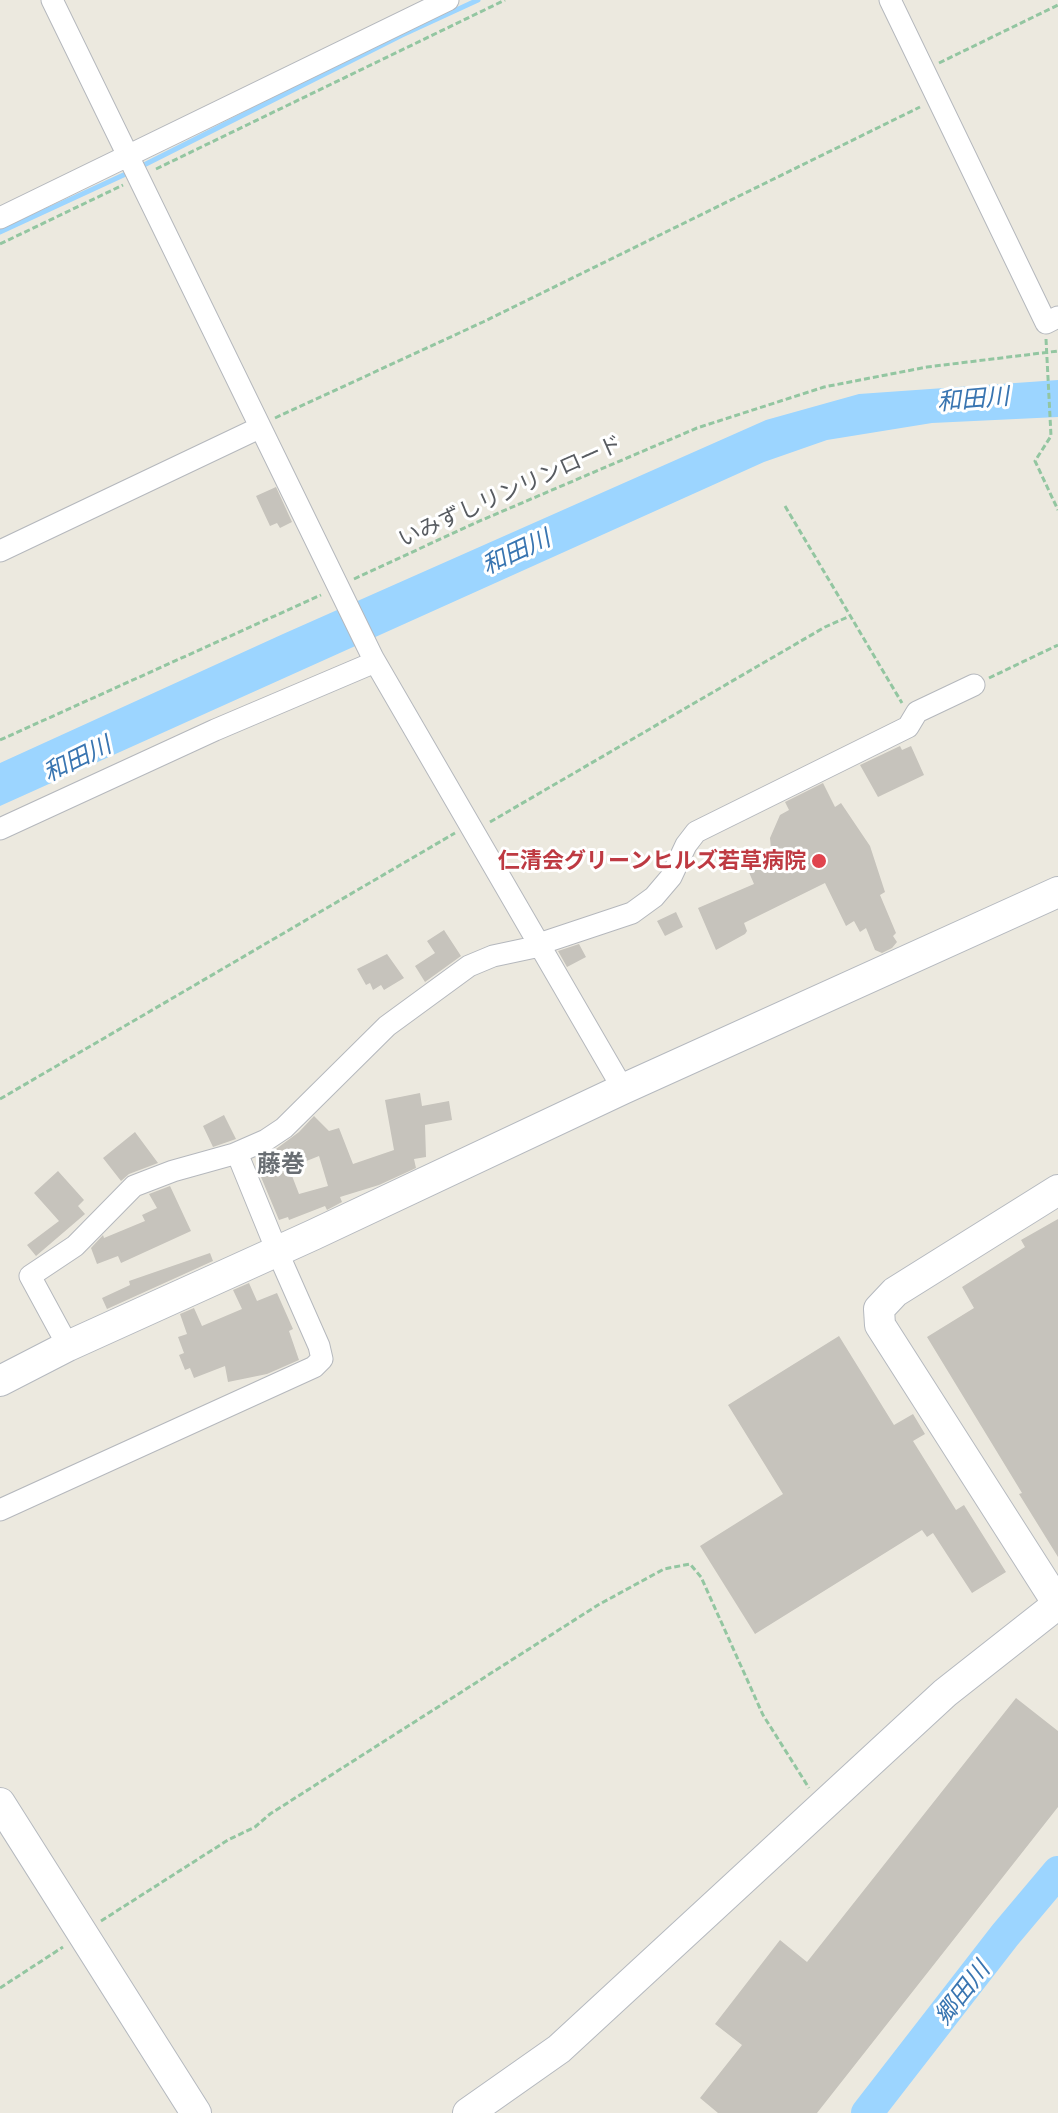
<!DOCTYPE html>
<html>
<head>
<meta charset="utf-8">
<style>
  body { margin:0 }
  canvas { display:block; background:#ece9df }
</style>
</head>
<body>
<canvas width="1058" height="2113"></canvas>
<script>
const ctx = document.querySelector('canvas').getContext('2d');
ctx.lineJoin = 'round';
function fill(path, color) {
  ctx.fillStyle = color;
  ctx.fill(path, 'evenodd');
}
function toPath(rows) {
  const path = new Path2D();
  for (const r of rows) {
    path.moveTo(r[0], r[1]);
    for (let i = 2; i < r.length; i += 2) path.lineTo(r[i], r[i + 1]);
  }
  return path;
}
function strokePath(path, color, width, dash) {
  ctx.strokeStyle = color;
  ctx.lineWidth = width;
  ctx.lineCap = dash ? 'butt' : 'round';
  ctx.setLineDash(dash || []);
  ctx.stroke(path);
}
function label(font, color, halo, rows, align = 'center') {
  ctx.font = font + ' Commissioner,"Noto Sans JP",sans-serif';
  ctx.lineWidth = 6;
  ctx.setLineDash([]);
  ctx.textBaseline = 'middle';
  ctx.strokeStyle = halo;
  ctx.fillStyle = color;
  for (const [text, x, y, turn = 0] of rows) {
    ctx.save();
    ctx.translate(x, y);
    ctx.rotate((+turn || 0) * Math.PI / 180);
    ctx.textAlign = isNaN(turn) ? turn : align;
    if (halo) ctx.strokeText(text, 0, 0);
    ctx.fillText(text, 0, 0);
    ctx.restore();
  }
}
const water = toPath([
  [1058,380,1058,417,932,423,827,440,764,462,0,806,0,763,283,634,766,420,859,394]
]);
const stream = toPath([
  [138,168,402,35,478,0],
  [0,232,130,172]
]);
const river = toPath([
  [867,2113,1005,1935,1058,1872]
]);
const building = toPath([
  [276,487,292,522,280,528,277,523,270,526,256,496],
  [900,746,902,750,911,746,924,775,878,797,860,765],
  [823,783,835,807,841,803,870,846,885,892,880,895,896,933,893,936,897,942,892,948,882,953,875,950,866,928,860,932,854,921,846,926,825,883,744,923,747,931,745,934,716,950,698,908,754,884,748,870,772,860,770,838,780,815,789,810,785,802],
  [676,912,683,927,665,936,657,921],
  [444,930,461,956,425,982,415,966,435,953,427,941],
  [579,944,586,957,567,967,558,951],
  [387,954,404,978,384,990,381,985,373,990,370,983,366,985,357,969],
  [420,1093,422,1106,449,1101,452,1120,425,1125,426,1157,414,1159,416,1168,379,1185,340,1197,342,1202,327,1210,325,1206,289,1220,288,1217,279,1220,261,1177,284,1169,276,1149,299,1132,314,1116,329,1131,339,1128,353,1164,394,1150,385,1100],
  [319,1156,328,1186,299,1194,289,1168],
  [224,1115,236,1139,213,1147,203,1126],
  [135,1132,158,1163,129,1174,121,1181,103,1158],
  [58,1171,84,1200,78,1206,85,1214,36,1256,27,1245,59,1221,34,1193],
  [170,1186,191,1231,121,1263,118,1256,97,1264,91,1248,103,1235,104,1238,145,1221,142,1215,157,1208,149,1194],
  [1058,1219,1058,1557,1019,1494,1022,1493,927,1337,974,1308,962,1287,1025,1247,1021,1240],
  [210,1253,213,1261,107,1309,102,1298,130,1285,129,1281],
  [249,1283,257,1301,277,1293,293,1329,289,1331,299,1360,267,1374,228,1382,225,1366,194,1378,190,1368,185,1370,179,1355,184,1353,178,1337,187,1334,180,1314,194,1308,202,1326,242,1309,233,1290],
  [839,1336,894,1425,913,1414,925,1434,913,1441,956,1510,964,1505,1006,1572,972,1593,933,1533,927,1537,922,1530,755,1634,700,1546,783,1494,728,1405],
  [1016,1698,1058,1731,1058,1807,817,2113,718,2113,700,2098,742,2045,715,2024,780,1940,807,1962]
]);
const path = toPath([
  [939,63,1058,5],
  [156,169,505,0],
  [0,244,123,185],
  [1046,339,1051,436,1035,461,1058,510],
  [275,418,483,322,920,107],
  [785,506,902,703],
  [354,579,475,523,697,428,824,387,927,367,1058,351],
  [989,678,1058,645],
  [0,740,321,595],
  [490,822,825,627,850,616],
  [0,1099,455,833],
  [101,1921,228,1840,255,1827,270,1814,598,1605,664,1569,690,1564,701,1577,763,1715,809,1788],
  [0,1988,63,1947]
]);
const street = toPath([
  [52,0,373,658,623,1089],
  [890,0,1046,323,1058,317],
  [0,218,448,0],
  [0,551,259,428],
  [0,829,215,730,375,662],
  [539,944,632,913,654,897,671,877,686,845,696,832,908,727,917,712,974,685],
  [68,1346,30,1276,75,1246,134,1186,173,1171,234,1154,266,1140,284,1128,387,1026,469,966,493,956,540,946],
  [0,1510,314,1367,322,1359,319,1346,277,1251,237,1153]
]);
const secondary = toPath([
  [1058,1190,895,1292,879,1309,880,1325,1058,1604],
  [0,1381,68,1346,313,1235,623,1089,1058,892],
  [0,1803,196,2113],
  [468,2113,559,2049,945,1693,1058,1604]
]);
const markers = [
  [819,861,8,"#e0444e"]
];
const streetNames = [
  ["いみずしリンリンロード",510,491,-24]
];
const healthNames = [
  ["仁清会グリーンヒルズ若草病院",806,861]
];
const waterNames = [
  ["和田川",973,399,-5],
  ["和田川",516,552,-25],
  ["和田川",77,759,-26],
  ["郷田川",962,1993,-52]
];
const neighbourhoodNames = [
  ["藤巻",281,1164]
];
fill(water, '#9cd5ff');
strokePath(stream, '#9cd5ff', 5);
strokePath(river, '#9cd5ff', 32);
fill(building, '#c6c3bc');
strokePath(street, '#b5b8bd', 23);
strokePath(secondary, '#b5b9bf', 32);
strokePath(path, '#93c6a1', 3, [6, 3]);
strokePath(street, '#fff', 21);
strokePath(secondary, '#fff', 30);
for (const [x, y, r, color] of markers) {
  const dot = new Path2D();
  dot.arc(x, y, r, 0, 2 * Math.PI);
  ctx.fillStyle = color;
  ctx.fill(dot);
  strokePath(dot, '#fff', 2);
}
label('22px', '#585c61', '#fff', streetNames);
label('bold 22px', '#be3a42', '#fff', healthNames, 'right');
label('italic 24px', '#3975b1', '#fff', waterNames);
label('bold 24px', '#696e73', '#fff', neighbourhoodNames);
</script>
</body>
</html>
